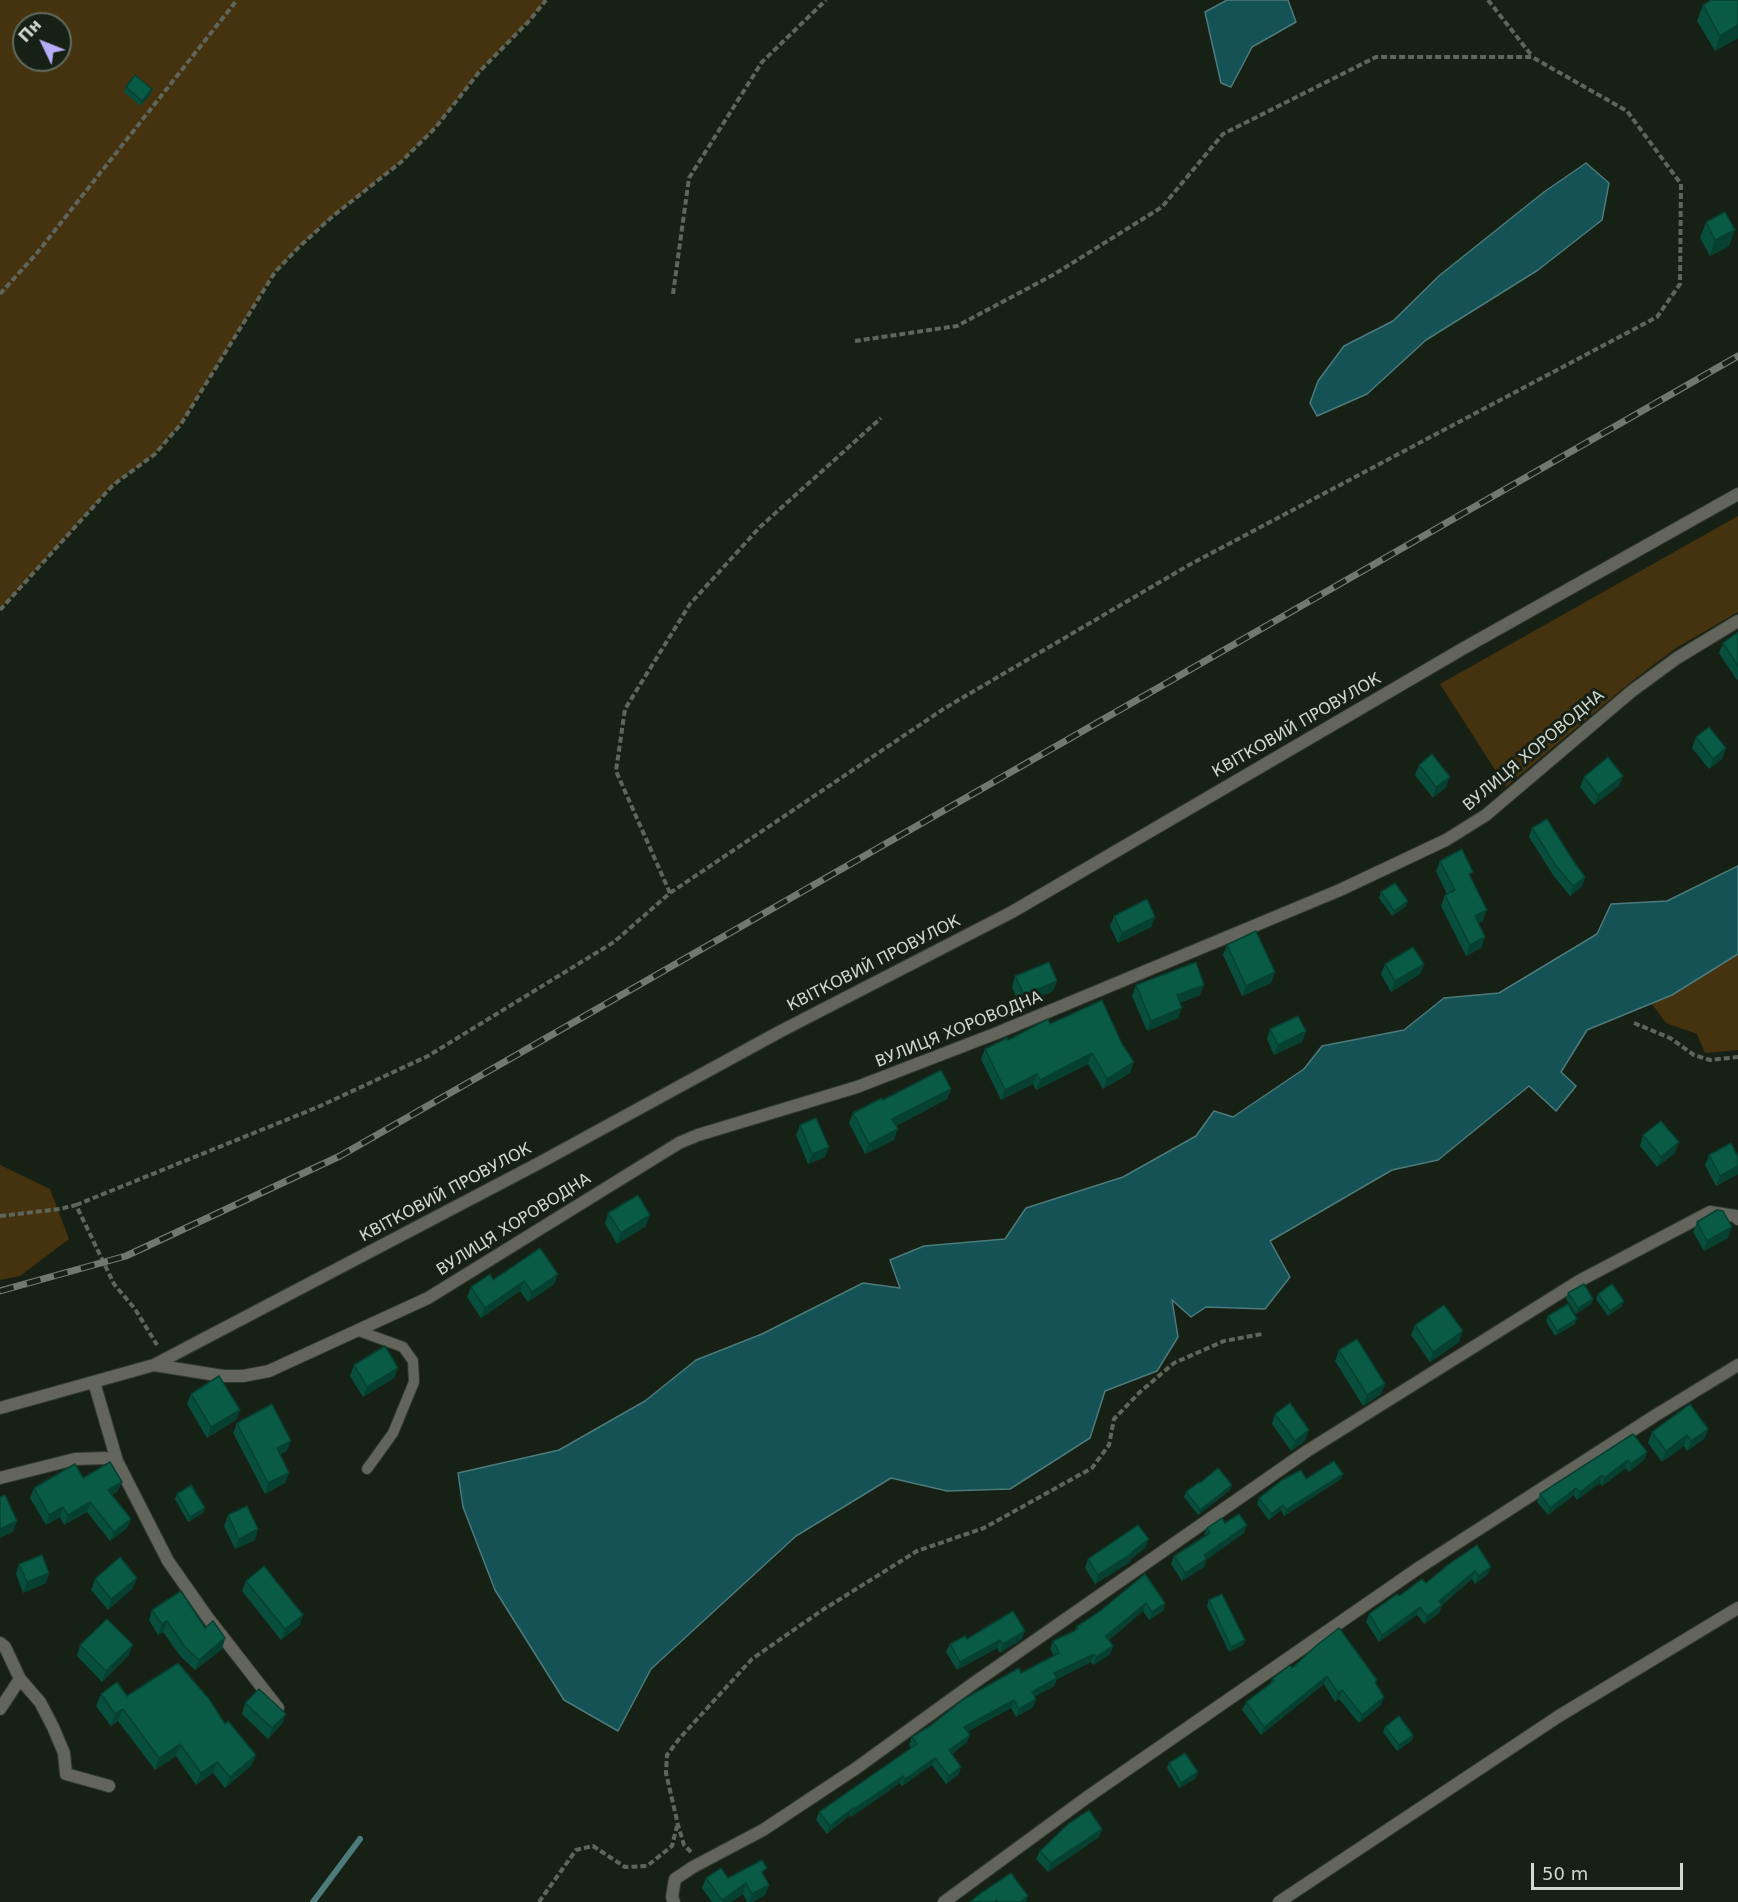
<!DOCTYPE html>
<html>
<head>
<meta charset="utf-8">
<style>
  body { margin:0 }
  #map { position:relative; width:1738px; height:1902px; overflow:hidden; background:#172014; font-family:"DejaVu Sans",sans-serif }
  canvas { display:block }
  .north { position:absolute; left:12px; top:12px; width:60px; height:60px; box-sizing:border-box; background:#172014; border:2px solid #616a5f; border-radius:50%; rotate:313deg; font-size:16px; font-weight:700; line-height:24px; text-align:center; color:#d1d8cf }
  .north::after { content:''; display:block; margin:auto; width:21px; height:27px; background:#b6acf8; clip-path:polygon(50% 0,100% 100%,50% 72%,0 100%) }
  .scale { position:absolute; left:1531px; top:1863px; width:152px; height:27px; box-sizing:border-box; border:3px solid #d1d8cf; border-top:0; padding-left:8px; font-size:18px; line-height:21px; white-space:nowrap; color:#d1d8cf; -webkit-text-stroke:4px #172014; paint-order:stroke }
</style>
</head>
<body>
<div id="map">
<canvas width="1738" height="1902"></canvas>
<div class="north">Пн</div>
<div class="scale">50 m</div>
</div>
<script>
const ctx = document.querySelector('canvas').getContext('2d');
ctx.lineJoin = 'round';
function fill(path, color) {
  ctx.fillStyle = color;
  ctx.fill(path, 'evenodd');
}
function toPath(rows) {
  const path = new Path2D();
  for (const r of rows) {
    path.moveTo(r[0], r[1]);
    for (let i = 2; i < r.length; i += 2) path.lineTo(r[i], r[i + 1]);
  }
  return path;
}
function strokePath(path, color, width, dash) {
  ctx.strokeStyle = color;
  ctx.lineWidth = width;
  ctx.lineCap = dash ? 'butt' : 'round';
  ctx.setLineDash(dash || []);
  ctx.stroke(path);
}
function label(font, color, halo, rows, align = 'center') {
  ctx.font = font + ' "DejaVu Sans",sans-serif';
  ctx.lineWidth = 6;
  ctx.setLineDash([]);
  ctx.textBaseline = 'middle';
  ctx.strokeStyle = halo;
  ctx.fillStyle = color;
  for (const [text, x, y, turn = 0] of rows) {
    ctx.save();
    ctx.translate(x, y);
    ctx.rotate((+turn || 0) * Math.PI / 180);
    ctx.textAlign = isNaN(turn) ? turn : align;
    if (halo) ctx.strokeText(text, 0, 0);
    ctx.fillText(text, 0, 0);
    ctx.restore();
  }
}
const green = toPath([
  [0,0,546,0,530,20,480,71,436,127,401,162,333,216,300,246,275,272,181,424,155,454,113,485,0,610],
  [24,24,60,24,60,60,24,60],
  [1738,516,1738,612,1676,648,1632,681,1506,787,1440,684],
  [1738,954,1738,1050,1705,1053,1697,1034,1666,1023,1652,1004,1672,995],
  [0,1165,50,1189,69,1239,20,1276,0,1280]
]);
const water = toPath([
  [1227,0,1288,0,1296,22,1252,47,1231,87,1221,83,1205,12,1227,0],
  [1586,163,1609,183,1602,220,1538,270,1426,340,1367,394,1317,416,1310,403,1318,381,1344,346,1393,321,1440,275,1544,192,1586,163],
  [1738,866,1738,954,1672,995,1587,1030,1561,1072,1576,1086,1556,1111,1529,1086,1438,1160,1392,1170,1270,1241,1290,1277,1265,1309,1206,1307,1191,1317,1172,1300,1178,1337,1157,1371,1105,1391,1090,1438,1010,1489,947,1491,891,1478,796,1536,651,1669,618,1731,564,1700,495,1590,463,1507,458,1473,559,1450,645,1401,696,1360,762,1334,863,1283,900,1288,890,1260,924,1246,1005,1239,1026,1208,1123,1177,1196,1136,1214,1111,1233,1117,1304,1069,1322,1046,1404,1030,1444,998,1499,993,1597,934,1611,904,1667,901,1738,866]
]);
const stream = toPath([
  [313,1902,360,1839]
]);
const path = toPath([
  [1488,0,1532,56],
  [0,294,37,253,237,0],
  [673,294,689,178,762,62,826,0],
  [0,610,113,485,155,454,181,424,275,272,300,246,333,216,401,162,436,127,480,71,530,20,546,0],
  [670,893,616,771,625,709,690,604,760,527,881,418],
  [1634,1023,1670,1038,1694,1055,1710,1060,1738,1057],
  [76,1205,318,1107,428,1056,614,942,670,893,945,708,1189,565,1657,317,1680,284,1681,184,1627,111,1532,57,1376,57,1223,134,1162,207,1053,275,957,326,855,341],
  [0,1216,60,1209,76,1205,114,1284,135,1309,157,1345],
  [691,1852,684,1845,678,1825,666,1773,667,1755,679,1739,752,1659,821,1611,917,1551,984,1528,1092,1468,1109,1445,1114,1419,1140,1392,1174,1363,1224,1341,1262,1334],
  [539,1902,576,1850,593,1846,625,1867,647,1866,672,1846,677,1826]
]);
const lane = toPath([
  [359,1331,403,1347,413,1361,414,1382,393,1433,367,1469]
]);
const street = toPath([
  [154,1365,223,1376,243,1376,269,1371,428,1298,679,1143,698,1135,857,1087,997,1033,1340,890,1446,840,1486,815,1632,691,1677,658,1738,621],
  [0,1408,154,1365,541,1162,781,1031,1012,912,1464,648,1738,494],
  [117,1461,168,1561,208,1618,278,1708],
  [0,1478,75,1459,105,1458,117,1461,94,1382],
  [0,1643,5,1647,20,1679,40,1702,53,1727,64,1753,66,1774,109,1786],
  [0,1709,20,1679],
  [674,1902,672,1897,675,1879,693,1867,763,1830,855,1769,971,1685,1307,1451,1579,1281,1710,1212,1736,1216,1738,1219],
  [944,1902,1086,1798,1420,1567,1656,1415,1738,1365],
  [1279,1902,1559,1716,1738,1608]
]);
const rail = toPath([
  [0,1291,126,1256,340,1156,1738,356]
]);
const wall = toPath([
  [1738,0,1738,38,1715,51,1697,21,1703,5],
  [126,87,150,95,140,106,124,92],
  [1706,222,1729,246,1710,256,1700,238],
  [1738,632,1738,679,1737,680,1719,653,1723,643],
  [1696,737,1726,748,1722,759,1709,769,1692,748],
  [1419,765,1446,787,1433,798,1415,775],
  [1584,777,1619,786,1594,805,1580,787],
  [1532,828,1574,862,1585,877,1582,886,1570,896,1553,875,1529,837],
  [1440,861,1471,878,1483,921,1478,923,1485,937,1481,948,1466,956,1441,906,1445,895,1447,894,1436,871],
  [1381,892,1406,906,1392,916,1379,898],
  [1114,916,1155,917,1151,927,1118,943,1110,926],
  [1227,945,1275,972,1271,983,1242,996,1223,955],
  [1385,964,1424,964,1420,974,1391,992,1381,974],
  [1015,976,1057,981,1053,991,1020,1006,1012,987],
  [1136,985,1200,995,1180,1003,1178,1018,1147,1031,1132,996],
  [1050,1024,1130,1073,1103,1089,1088,1064,1036,1090,1033,1084,1001,1100,981,1059,985,1049],
  [1270,1029,1306,1031,1302,1042,1274,1055,1267,1039],
  [951,1089,947,1099,896,1126,894,1140,865,1154,849,1123,853,1113,883,1100],
  [800,1125,825,1157,808,1164,796,1135],
  [1643,1135,1675,1153,1657,1167,1640,1146],
  [1709,1155,1738,1174,1716,1186,1705,1165],
  [608,1213,646,1226,617,1244,605,1224],
  [1697,1222,1728,1238,1704,1251,1693,1232],
  [558,1274,554,1284,528,1302,520,1291,481,1318,467,1297,471,1287,493,1280],
  [1568,1293,1593,1299,1591,1304,1576,1314,1566,1299],
  [1598,1294,1622,1306,1608,1316,1596,1299],
  [1548,1316,1575,1324,1555,1336,1546,1321],
  [1415,1325,1459,1342,1430,1362,1411,1335],
  [1339,1350,1385,1384,1381,1394,1363,1406,1335,1361],
  [354,1365,394,1378,363,1397,350,1376],
  [191,1394,240,1410,236,1420,207,1438,187,1404],
  [1275,1414,1305,1441,1291,1451,1272,1424],
  [237,1423,287,1451,280,1454,289,1473,285,1483,265,1494,233,1433],
  [1708,1429,1704,1439,1687,1451,1684,1446,1662,1462,1648,1443,1652,1432],
  [1647,1452,1644,1460,1629,1472,1626,1468,1602,1486,1600,1483,1577,1500,1574,1495,1548,1515,1537,1502,1540,1494],
  [83,1478,118,1491,112,1495,131,1519,127,1528,110,1541,87,1512,64,1525,60,1517,46,1525,30,1498,34,1488],
  [1306,1479,1341,1479,1284,1516,1281,1510,1269,1520,1257,1504,1259,1498],
  [1200,1483,1230,1490,1198,1515,1184,1497,1186,1492],
  [177,1494,205,1508,203,1513,188,1522,175,1499],
  [228,1515,255,1540,235,1549,224,1526],
  [1225,1523,1244,1533,1206,1560,1204,1567,1182,1581,1171,1564,1174,1556,1204,1536,1207,1528],
  [1145,1548,1131,1559,1130,1562,1095,1584,1085,1568,1088,1559],
  [19,1564,49,1573,46,1583,23,1593,16,1574],
  [1449,1564,1488,1574,1475,1584,1472,1579,1442,1605,1439,1613,1424,1624,1417,1615,1379,1642,1366,1622,1369,1614,1399,1596,1426,1583],
  [1145,1574,1165,1603,1163,1611,1149,1620,1143,1611,1109,1640,1113,1646,1110,1654,1093,1665,1091,1662,1057,1679,1054,1686,1035,1696,1033,1707,1016,1717,1011,1708,968,1731,967,1742,952,1754,959,1774,946,1784,932,1765,902,1786,900,1783,851,1817,850,1815,827,1834,816,1820,819,1812,911,1748,909,1745,912,1737,1021,1673,1054,1656,1050,1649,1053,1641,1075,1631,1076,1627,1100,1611],
  [95,1579,133,1588,108,1610,91,1590],
  [246,1581,300,1625,281,1640,242,1591],
  [1209,1600,1245,1640,1243,1645,1229,1652,1207,1606],
  [152,1610,205,1628,225,1638,222,1649,195,1670,181,1657,163,1632,158,1635,149,1620],
  [967,1639,1022,1639,1000,1653,997,1648,957,1670,946,1652,950,1644],
  [80,1645,129,1655,102,1682,77,1656],
  [1292,1668,1376,1683,1381,1705,1359,1723,1339,1699,1335,1702,1324,1684,1261,1735,1242,1710,1246,1702,1270,1684,1272,1679],
  [101,1694,127,1696,225,1724,256,1755,251,1766,225,1788,213,1773,196,1785,176,1756,155,1770,118,1721,111,1726,96,1706],
  [245,1703,286,1714,282,1724,268,1739,242,1714],
  [1385,1727,1413,1735,1412,1740,1397,1751,1383,1732],
  [1169,1763,1196,1778,1179,1788,1167,1768],
  [1102,1829,1099,1837,1048,1872,1036,1859,1040,1851],
  [765,1876,769,1885,765,1895,753,1902,747,1902,743,1894,731,1902,712,1902,702,1888,706,1878]
]);
const shadedWall = toPath([
  [1738,25,1738,38,1715,51,1720,36],
  [152,89,150,95,140,106,142,101],
  [1735,230,1729,246,1710,256,1715,240],
  [1726,748,1722,759,1709,769,1713,759],
  [1623,776,1619,786,1594,805,1598,795],
  [1450,777,1446,787,1433,798,1436,787],
  [1585,877,1582,886,1570,896,1573,886],
  [1408,901,1406,906,1392,916,1394,911],
  [1487,910,1483,921,1471,927,1475,916],
  [1155,917,1151,927,1118,943,1122,933],
  [1485,937,1481,948,1466,956,1470,945],
  [1424,964,1420,974,1391,992,1395,981],
  [1275,972,1271,983,1242,996,1246,986],
  [1057,981,1053,991,1020,1006,1024,995],
  [1204,985,1200,995,1173,1005,1177,995],
  [1182,1008,1178,1018,1147,1031,1151,1021],
  [1306,1031,1302,1042,1274,1055,1278,1045],
  [1092,1053,1088,1064,1036,1090,1040,1080],
  [1134,1062,1130,1073,1103,1089,1107,1079],
  [1037,1074,1033,1084,1001,1100,1005,1090],
  [951,1089,947,1099,889,1130,892,1119],
  [898,1129,894,1140,865,1154,869,1144],
  [1679,1142,1675,1153,1657,1167,1661,1157],
  [829,1147,825,1157,808,1164,812,1154],
  [1738,1166,1738,1174,1716,1186,1720,1176],
  [650,1215,646,1226,617,1244,621,1233],
  [1732,1227,1728,1238,1704,1251,1707,1241],
  [558,1274,554,1284,528,1302,532,1292],
  [524,1281,520,1291,481,1318,485,1308],
  [1593,1299,1591,1304,1576,1314,1578,1308],
  [1624,1301,1622,1306,1608,1316,1610,1311],
  [1577,1319,1575,1324,1555,1336,1557,1331],
  [1463,1331,1459,1342,1430,1362,1433,1352],
  [398,1368,394,1378,363,1397,367,1387],
  [1385,1384,1381,1394,1363,1406,1367,1395],
  [240,1410,236,1420,207,1438,211,1427],
  [1708,1429,1704,1439,1687,1451,1691,1441],
  [1309,1430,1305,1441,1291,1451,1295,1441],
  [1687,1435,1684,1446,1662,1462,1666,1451],
  [291,1441,287,1451,273,1458,277,1448],
  [1647,1452,1644,1460,1629,1472,1631,1464],
  [1628,1460,1626,1468,1602,1486,1604,1478],
  [289,1473,285,1483,265,1494,268,1483],
  [1343,1474,1341,1479,1284,1516,1286,1510],
  [1602,1475,1600,1483,1577,1500,1580,1492],
  [122,1482,118,1491,105,1499,108,1490],
  [1232,1485,1230,1490,1198,1515,1200,1510],
  [1576,1488,1574,1495,1548,1515,1550,1508],
  [90,1502,87,1512,64,1525,68,1515],
  [1283,1505,1281,1510,1269,1520,1271,1514],
  [63,1507,60,1517,46,1525,49,1515],
  [205,1508,203,1513,188,1522,190,1517],
  [131,1519,127,1528,110,1541,114,1532],
  [17,1521,13,1532,0,1538,0,1529],
  [1247,1525,1244,1533,1206,1560,1204,1567,1182,1581,1185,1573,1204,1555],
  [258,1529,255,1540,235,1549,239,1539],
  [1149,1539,1145,1548,1131,1559,1130,1562,1095,1584,1098,1575],
  [1491,1567,1488,1574,1475,1584,1478,1576],
  [1475,1571,1472,1579,1436,1609,1439,1601],
  [49,1573,46,1583,23,1593,27,1582],
  [137,1578,133,1588,108,1610,111,1599],
  [1146,1603,1143,1611,1104,1644,1106,1636],
  [1165,1603,1163,1611,1149,1620,1152,1612],
  [1442,1605,1439,1613,1424,1624,1427,1616],
  [1420,1607,1417,1615,1379,1642,1382,1635],
  [303,1615,300,1625,281,1640,285,1629],
  [167,1621,163,1632,158,1635,162,1624],
  [1025,1631,1022,1639,1000,1653,1003,1644],
  [225,1638,222,1649,195,1670,199,1660],
  [1000,1640,997,1648,957,1670,960,1662],
  [1245,1640,1243,1645,1229,1652,1231,1647],
  [133,1645,129,1655,102,1682,106,1671],
  [1113,1646,1110,1654,1093,1665,1096,1657],
  [1094,1654,1091,1662,1057,1679,1054,1686,1029,1700,1032,1692,1054,1673],
  [1327,1676,1324,1684,1261,1735,1264,1727],
  [1342,1690,1339,1699,1335,1702,1338,1693],
  [1384,1697,1381,1705,1359,1723,1362,1715],
  [1036,1699,1033,1707,1016,1717,1019,1709],
  [1014,1700,1011,1708,962,1735,964,1727],
  [123,1709,118,1721,111,1726,115,1714],
  [286,1714,282,1724,268,1739,272,1728],
  [970,1735,967,1742,946,1758,949,1750],
  [1413,1735,1412,1740,1397,1751,1399,1745],
  [180,1744,176,1756,155,1770,159,1758],
  [256,1755,251,1766,225,1788,230,1777],
  [935,1758,932,1765,902,1786,905,1779],
  [217,1762,213,1773,196,1785,201,1773],
  [961,1767,959,1774,946,1784,949,1776],
  [1198,1772,1196,1778,1179,1788,1181,1783],
  [903,1776,900,1783,851,1817,854,1809],
  [853,1808,850,1815,827,1834,830,1826],
  [1102,1829,1099,1837,1048,1872,1051,1863],
  [746,1883,743,1894,731,1902,722,1902,722,1900],
  [769,1885,765,1895,753,1902,749,1902,752,1894],
  [1028,1896,1026,1902,1020,1902]
]);
const building = toPath([
  [1711,0,1738,0,1738,25,1720,36,1703,5,1711,0],
  [135,75,152,89,142,101,126,87,135,75],
  [1725,212,1735,230,1715,240,1706,222,1725,212],
  [1738,632,1738,666,1723,643,1738,632],
  [1709,727,1726,748,1713,759,1696,737,1709,727],
  [1432,754,1450,777,1436,787,1419,765,1432,754],
  [1608,757,1623,776,1598,795,1584,777,1608,757],
  [1547,819,1574,862,1585,877,1573,886,1556,866,1532,828,1547,819],
  [1462,849,1473,872,1469,874,1487,910,1475,916,1485,937,1470,945,1445,895,1455,890,1440,861,1462,849],
  [1395,883,1408,901,1394,911,1381,892,1395,883],
  [1147,899,1155,917,1122,933,1114,916,1147,899],
  [1256,931,1275,972,1246,986,1227,945,1256,931],
  [1413,947,1424,964,1395,981,1385,964,1413,947],
  [1049,962,1057,981,1024,995,1015,976,1049,962],
  [1196,962,1204,985,1177,995,1182,1008,1151,1021,1136,985,1196,962],
  [1102,1000,1122,1044,1134,1062,1107,1079,1092,1053,1040,1080,1037,1074,1005,1090,985,1049,1007,1038,1008,1040,1048,1019,1050,1024,1102,1000],
  [1298,1016,1306,1031,1278,1045,1270,1029,1298,1016],
  [941,1070,951,1089,892,1119,898,1129,869,1144,853,1113,882,1098,883,1100,941,1070],
  [816,1118,829,1147,812,1154,800,1125,816,1118],
  [1661,1121,1679,1142,1661,1157,1643,1135,1661,1121],
  [1731,1143,1738,1157,1738,1166,1720,1176,1709,1155,1731,1143],
  [638,1195,650,1215,621,1233,608,1213,638,1195],
  [1717,1210,1723,1211,1732,1227,1707,1241,1697,1222,1717,1210],
  [540,1248,558,1274,532,1292,524,1281,485,1308,471,1287,490,1274,493,1280,540,1248],
  [1584,1284,1593,1299,1578,1308,1568,1293,1584,1284],
  [1612,1284,1624,1301,1610,1311,1598,1294,1612,1284],
  [1568,1304,1577,1319,1557,1331,1548,1316,1568,1304],
  [1444,1305,1463,1331,1433,1352,1415,1325,1444,1305],
  [1357,1339,1385,1384,1367,1395,1339,1350,1357,1339],
  [385,1346,398,1368,367,1387,354,1365,385,1346],
  [219,1376,240,1410,211,1427,191,1394,219,1376],
  [1290,1403,1309,1430,1295,1441,1275,1414,1290,1403],
  [272,1404,291,1441,277,1448,289,1473,268,1483,237,1423,272,1404],
  [1690,1404,1708,1429,1691,1441,1687,1435,1666,1451,1652,1432,1690,1404],
  [1633,1434,1647,1452,1631,1464,1628,1460,1604,1478,1602,1475,1580,1492,1576,1488,1550,1508,1540,1494,1633,1434],
  [1334,1461,1343,1474,1286,1510,1283,1505,1271,1514,1259,1498,1282,1480,1301,1470,1306,1479,1334,1461],
  [110,1462,122,1482,108,1490,131,1519,114,1532,90,1502,68,1515,63,1507,49,1515,34,1488,75,1464,83,1478,110,1462],
  [1218,1468,1232,1485,1200,1510,1186,1492,1199,1482,1200,1483,1218,1468],
  [191,1485,205,1508,190,1517,177,1494,191,1485],
  [5,1495,17,1521,0,1529,0,1497,5,1495],
  [247,1506,258,1529,239,1539,228,1515,247,1506],
  [1239,1514,1247,1525,1204,1555,1207,1559,1185,1573,1174,1556,1210,1533,1207,1528,1222,1518,1225,1523,1239,1514],
  [1138,1525,1149,1539,1132,1552,1133,1553,1098,1575,1088,1559,1138,1525],
  [1477,1545,1491,1567,1478,1576,1475,1571,1439,1601,1442,1605,1427,1616,1420,1607,1382,1635,1369,1614,1397,1594,1399,1596,1422,1579,1426,1583,1449,1564,1477,1545],
  [42,1555,49,1573,27,1582,19,1564,42,1555],
  [120,1557,137,1578,111,1599,95,1579,120,1557],
  [264,1566,303,1615,285,1629,246,1581,264,1566],
  [1145,1574,1165,1603,1152,1612,1146,1603,1106,1636,1113,1646,1096,1657,1094,1654,1054,1673,1057,1678,1032,1692,1036,1699,1019,1709,1014,1700,964,1727,970,1735,949,1750,961,1767,949,1776,935,1758,905,1779,903,1776,854,1809,853,1808,830,1826,819,1812,917,1744,912,1737,930,1726,964,1699,1019,1668,1021,1673,1059,1653,1053,1641,1078,1629,1076,1627,1100,1611,1145,1574],
  [181,1591,205,1628,213,1621,225,1638,199,1660,185,1647,167,1621,162,1624,152,1610,181,1591],
  [1222,1594,1245,1640,1231,1647,1209,1600,1222,1594],
  [1013,1611,1025,1631,1003,1644,1000,1640,960,1662,950,1644,965,1636,967,1639,1013,1611],
  [107,1619,133,1645,106,1671,80,1645,107,1619],
  [1339,1628,1377,1680,1375,1682,1384,1697,1362,1715,1342,1690,1338,1693,1327,1676,1264,1727,1246,1702,1274,1681,1272,1679,1290,1665,1292,1668,1317,1645,1339,1628],
  [178,1663,209,1699,225,1724,228,1721,256,1755,230,1777,217,1762,201,1773,180,1744,159,1758,123,1709,115,1714,101,1694,117,1682,127,1696,178,1663],
  [259,1689,286,1714,272,1728,245,1703,259,1689],
  [1399,1716,1413,1735,1399,1745,1385,1727,1399,1716],
  [1185,1753,1198,1772,1181,1783,1169,1763,1185,1753],
  [1089,1810,1102,1829,1051,1863,1040,1851,1068,1824,1089,1810],
  [762,1860,767,1868,762,1872,769,1885,752,1894,746,1883,722,1900,706,1878,721,1868,728,1878,762,1860],
  [1011,1873,1028,1896,1020,1902,998,1902,997,1900,994,1902,970,1902,981,1893,1011,1873]
]);
const streetNames = [
  ["КВІТКОВИЙ ПРОВУЛОК",1297,726,-30],
  ["ВУЛИЦЯ ХОРОВОДНА",1534,751,-40],
  ["КВІТКОВИЙ ПРОВУЛОК",874,964,-27],
  ["ВУЛИЦЯ ХОРОВОДНА",959,1030,-22],
  ["КВІТКОВИЙ ПРОВУЛОК",446,1193,-28],
  ["ВУЛИЦЯ ХОРОВОДНА",514,1225,-32]
];
fill(green, '#45320f');
fill(water, '#145255');
strokePath(water, '#4d7a7a', 1.5);
strokePath(stream, '#4d7a7a', 6);
strokePath(lane, '#313a2e', 12);
strokePath(street, '#313a2e', 14);
strokePath(path, '#5e665b', 4, [6, 3]);
strokePath(lane, '#63645c', 10);
strokePath(street, '#63645c', 12);
strokePath(rail, '#71796e', 7);
strokePath(rail, '#172014', 4.5, [14]);
fill(wall, '#084e3c');
fill(shadedWall, '#064031');
fill(building, '#095b46');
strokePath(building, '#064031', 1.5);
label('16px', '#d1d8cf', '#172014', streetNames);
</script>
</body>
</html>
